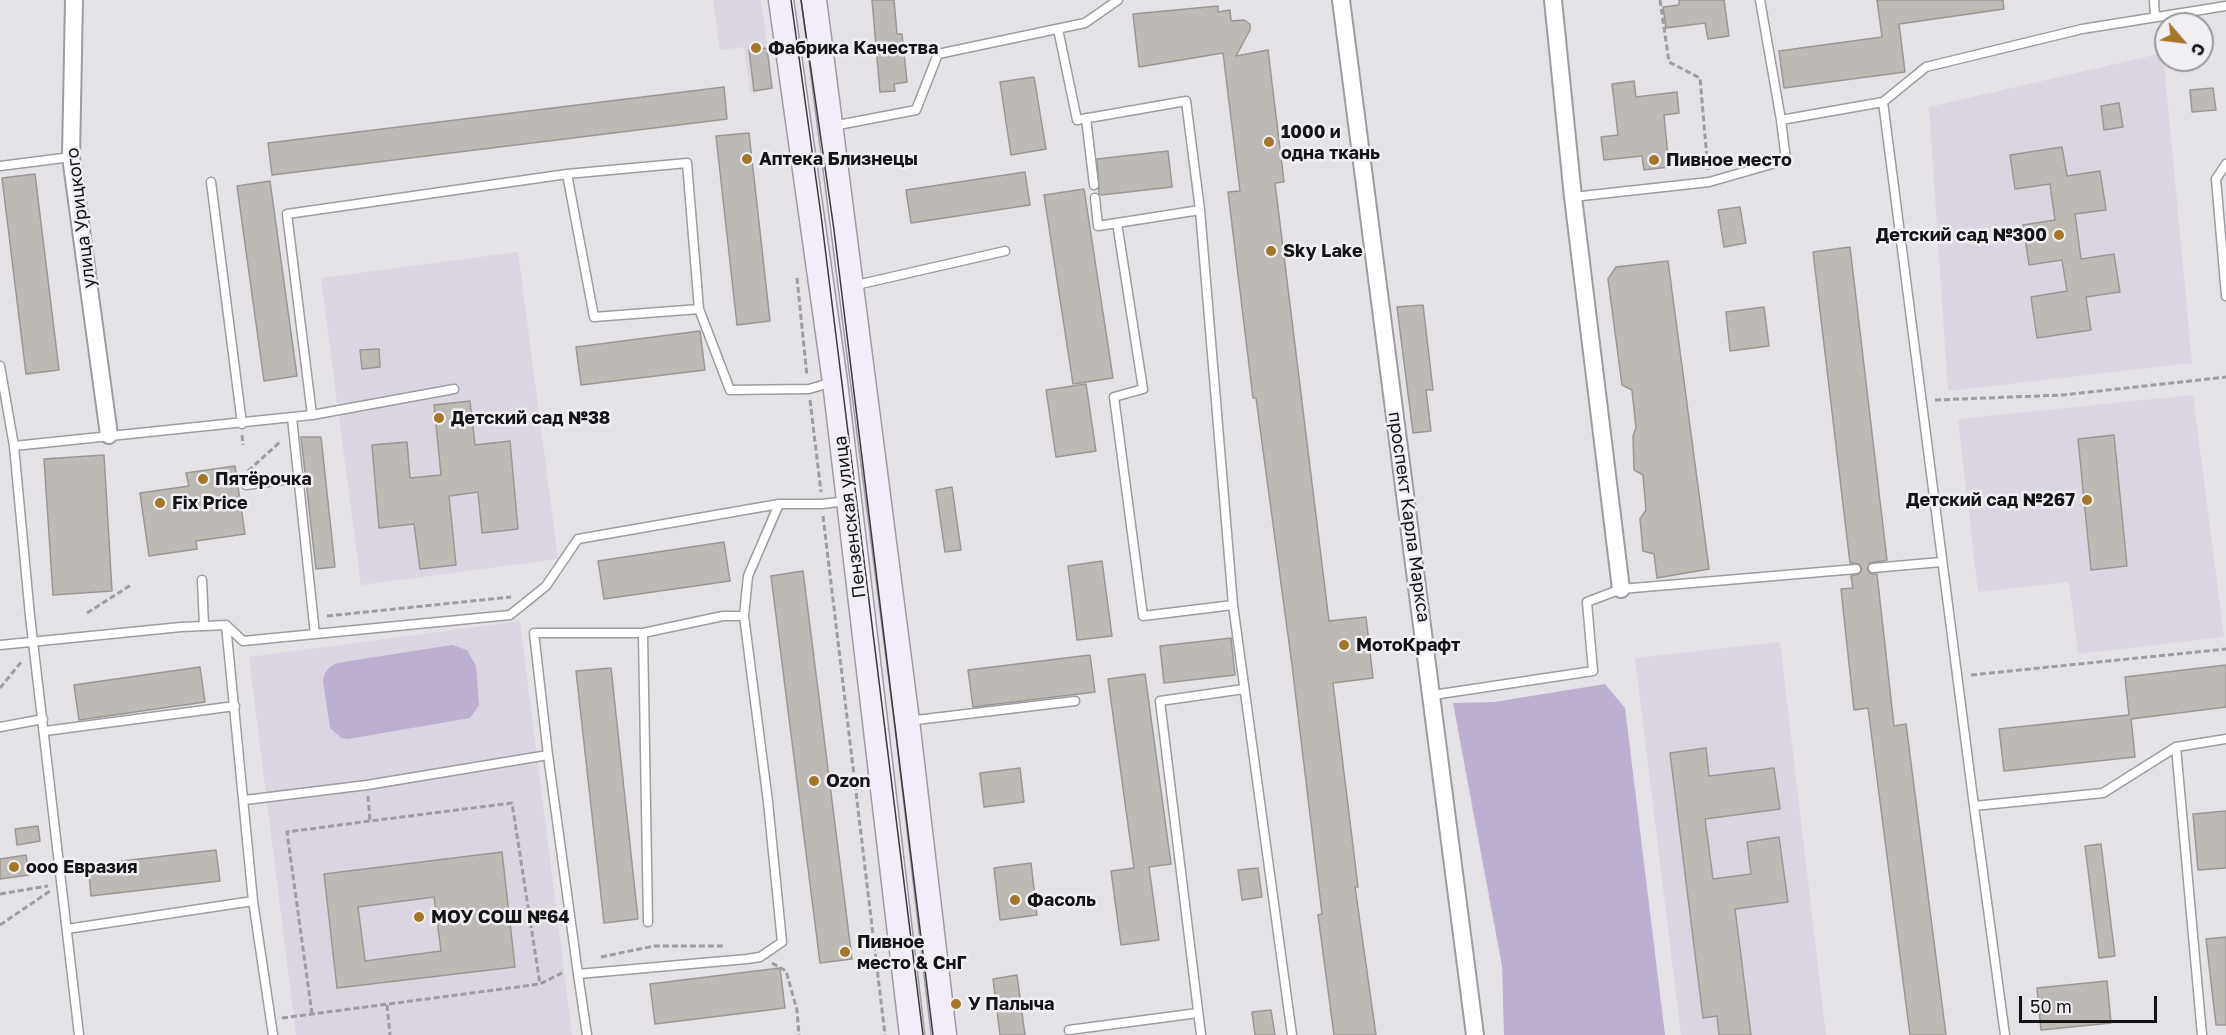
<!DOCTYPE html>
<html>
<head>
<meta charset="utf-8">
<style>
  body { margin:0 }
  #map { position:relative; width:2226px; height:1035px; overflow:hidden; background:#e4e1e7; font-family:"Golos Text",sans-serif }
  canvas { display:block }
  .north { position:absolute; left:2154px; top:12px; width:60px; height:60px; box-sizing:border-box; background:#f1eef4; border:2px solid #99979b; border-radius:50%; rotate:118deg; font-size:16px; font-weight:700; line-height:24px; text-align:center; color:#141416 }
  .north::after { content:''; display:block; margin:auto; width:21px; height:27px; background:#a47629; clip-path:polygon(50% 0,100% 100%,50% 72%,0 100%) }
  .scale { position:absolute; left:2019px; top:996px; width:138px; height:27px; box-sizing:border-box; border:3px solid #141416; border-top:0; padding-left:8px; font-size:18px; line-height:21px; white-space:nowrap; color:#141416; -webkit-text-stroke:4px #f1eef4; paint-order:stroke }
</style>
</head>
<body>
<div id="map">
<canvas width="2226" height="1035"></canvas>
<div class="north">С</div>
<div class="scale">50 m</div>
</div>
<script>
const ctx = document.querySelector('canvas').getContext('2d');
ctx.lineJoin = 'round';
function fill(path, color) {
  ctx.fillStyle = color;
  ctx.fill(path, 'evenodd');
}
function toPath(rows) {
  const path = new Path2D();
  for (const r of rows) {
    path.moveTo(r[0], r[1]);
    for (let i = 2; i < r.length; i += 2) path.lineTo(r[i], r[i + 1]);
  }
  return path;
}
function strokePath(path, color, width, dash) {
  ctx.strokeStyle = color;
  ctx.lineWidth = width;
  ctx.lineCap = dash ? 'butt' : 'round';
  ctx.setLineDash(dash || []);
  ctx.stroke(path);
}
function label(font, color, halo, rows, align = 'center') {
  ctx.font = font + ' "Golos Text",sans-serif';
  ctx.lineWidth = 5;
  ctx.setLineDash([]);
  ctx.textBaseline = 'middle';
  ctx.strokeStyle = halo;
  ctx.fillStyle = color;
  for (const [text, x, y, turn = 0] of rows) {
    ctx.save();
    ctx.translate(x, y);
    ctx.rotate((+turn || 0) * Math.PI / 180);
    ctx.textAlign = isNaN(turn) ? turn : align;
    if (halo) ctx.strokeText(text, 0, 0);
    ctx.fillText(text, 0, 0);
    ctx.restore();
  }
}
const built = toPath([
  [713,0,761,0,773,89,750,93,744,47,720,50],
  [2163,53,2192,363,1948,391,1929,107],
  [518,252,558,559,361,585,321,278],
  [2193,395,2224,637,2078,654,2069,582,1978,592,1958,419],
  [520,621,572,1035,296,1035,249,657],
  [1780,642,1826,1035,1681,1035,1635,658]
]);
const green = toPath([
  [452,645,467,650,476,666,479,705,470,718,348,739,341,738,330,728,323,681,325,673,330,667,337,663],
  [1605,684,1625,708,1665,1035,1504,1035,1502,966,1453,703,1494,702]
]);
const building = toPath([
  [872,0,894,0,897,34,902,34,907,82,894,84,895,91,880,92,872,0],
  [1679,0,1724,0,1729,36,1708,39,1705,23,1666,28,1663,7,1679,5,1679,0],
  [1877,0,2003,0,2004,9,1899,24,1905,72,1784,88,1779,51,1882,37,1877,0],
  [1218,6,1218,12,1230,10,1231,21,1244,20,1250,24,1250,30,1236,56,1268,50,1284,182,1275,183,1329,621,1366,617,1373,678,1333,683,1358,887,1355,887,1376,1035,1334,1035,1318,915,1322,914,1292,665,1256,398,1253,398,1228,192,1240,191,1223,53,1139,67,1133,14,1218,6],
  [767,48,772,88,754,91,749,50,767,48],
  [1034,77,1046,149,1011,155,1000,82,1034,77],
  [1634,81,1636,97,1677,92,1679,113,1664,115,1669,167,1644,170,1642,156,1604,160,1601,137,1618,135,1612,84,1634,81],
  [724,87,727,119,272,175,268,143,724,87],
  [2213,88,2216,110,2192,112,2190,90,2213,88],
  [2119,103,2123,127,2104,130,2101,106,2119,103],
  [749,133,770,321,737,325,716,136,749,133],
  [2062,147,2067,176,2100,171,2106,210,2075,214,2081,259,2114,254,2120,292,2086,297,2091,330,2037,338,2031,297,2067,291,2062,260,2029,265,2023,225,2055,220,2050,184,2015,189,2010,155,2062,147],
  [1168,151,1172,187,1101,195,1099,193,1097,159,1168,151],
  [1025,172,1030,205,911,223,906,190,1025,172],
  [35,174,59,370,26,374,2,178,35,174],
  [270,181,297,376,264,381,237,186,270,181],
  [1084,189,1113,378,1073,384,1044,195,1084,189],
  [1740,207,1746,243,1724,247,1718,210,1740,207],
  [1850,247,1887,560,1870,563,1867,569,1871,574,1877,574,1894,726,1906,724,1946,1035,1910,1035,1868,708,1854,710,1841,589,1853,588,1851,576,1859,574,1862,569,1859,564,1850,563,1813,252,1850,247],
  [1668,261,1709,569,1657,578,1654,554,1643,551,1640,519,1646,510,1643,475,1634,470,1633,436,1636,428,1632,390,1622,385,1608,279,1616,267,1668,261],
  [1423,305,1433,390,1426,390,1431,431,1413,433,1397,307,1423,305],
  [1764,307,1769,346,1730,351,1726,312,1764,307],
  [700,331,705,370,581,385,576,347,700,331],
  [379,349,380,367,362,369,360,350,379,349],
  [1086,384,1096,451,1056,457,1046,390,1086,384],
  [470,401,475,445,510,441,518,529,482,533,478,492,449,496,456,565,420,569,414,524,379,528,372,445,407,442,410,478,441,475,434,405,470,401],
  [2114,435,2127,566,2091,570,2078,439,2114,435],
  [301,437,321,437,335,567,316,569,301,437],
  [104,455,112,591,53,595,44,459,104,455],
  [235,466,245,534,196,541,197,549,149,556,140,493,189,486,186,473,235,466],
  [952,487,961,550,945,552,936,490,952,487],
  [724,542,730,581,604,599,598,561,724,542],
  [1102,561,1112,636,1077,640,1068,566,1102,561],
  [803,571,852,959,820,963,771,576,803,571],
  [1231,638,1235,675,1164,683,1160,646,1231,638],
  [1090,655,1095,692,973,707,968,670,1090,655],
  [2226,665,2226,707,2131,719,2135,757,2004,771,1999,729,2129,715,2125,677,2226,665],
  [200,667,205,702,79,720,74,685,200,667],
  [611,668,638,919,604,923,576,671,611,668],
  [1145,674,1171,864,1149,867,1159,940,1121,945,1111,871,1134,868,1108,679,1145,674],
  [1706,748,1709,776,1774,768,1780,809,1705,819,1713,879,1751,874,1747,842,1779,837,1788,902,1735,909,1751,1035,1719,1035,1717,1016,1703,1018,1670,753,1706,748],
  [1020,768,1024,802,984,807,980,773,1020,768],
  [2226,811,2226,868,2198,870,2193,814,2226,811],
  [38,826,40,841,17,845,15,829,38,826],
  [2101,844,2115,956,2099,958,2085,846,2101,844],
  [216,850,220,881,91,896,88,865,216,850],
  [502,852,515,967,337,988,324,874,502,852],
  [434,897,441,951,365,961,358,907,434,897],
  [26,855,29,875,0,879,0,859,26,855],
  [1031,863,1037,915,1000,920,994,868,1031,863],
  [1258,868,1262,897,1242,900,1238,870,1258,868],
  [2226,937,2226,1025,2216,1025,2206,939,2226,937],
  [780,968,785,1008,655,1024,650,984,780,968],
  [1017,975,1025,1035,1000,1035,993,979,1017,975],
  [2107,981,2111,1023,2041,1030,2037,988,2107,981],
  [1271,1010,1275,1035,1255,1035,1252,1012,1271,1010]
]);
const path = toPath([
  [1660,0,1669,62,1700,78,1708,170],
  [1914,240,1931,242],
  [797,278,807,376],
  [810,400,821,492],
  [1935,400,2063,395,2226,377],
  [242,435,243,445],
  [248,471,281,441],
  [823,516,885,1035],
  [87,613,131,585],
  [327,616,511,597],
  [1971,675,2226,649],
  [0,688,22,661],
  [368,796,370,821],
  [0,894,48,886],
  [0,925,50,891],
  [601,957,654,946,725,946],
  [772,963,786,971,797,1010,799,1035],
  [387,1005,390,1035],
  [312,1014,287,832,370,821,512,803,540,984],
  [282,1018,540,984,564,972]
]);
const lane = toPath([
  [1760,0,1781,120],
  [2154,0,2155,17],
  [2226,6,2082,29,1926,67,1883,102,1974,806,2103,793,2176,747,2226,739],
  [1058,29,1077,120,1186,101,1200,210,1233,605,1292,1035],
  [1086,118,1094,185],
  [833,126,916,110,938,54,1085,23,1118,0],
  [2226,164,2216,179,2226,296],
  [0,166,71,157],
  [567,174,594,317,699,309],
  [211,182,242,424],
  [1573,197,1709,182,1786,160,1781,120,1883,102],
  [1095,198,1098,226,1117,223],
  [1200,210,1117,223,1143,389,1114,397,1143,616,1233,605],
  [852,286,1005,251],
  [0,366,14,446,30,616,79,1035],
  [312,415,454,389],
  [292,418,315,634],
  [14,446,312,415,287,214,567,174,687,163,699,309,730,390,809,389,833,382],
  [246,485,298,478],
  [1873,568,1941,562],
  [202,580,204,626],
  [744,616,748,576,779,504],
  [643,633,648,922],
  [0,645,181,627,226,625],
  [1433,695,1593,671,1587,602,1621,589,1856,569],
  [908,721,1075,701],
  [0,727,43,719],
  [45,731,235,706],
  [2176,747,2202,1035],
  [245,800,367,785,548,755],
  [1974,806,2005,1035],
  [67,929,253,901],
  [578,974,747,959,760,957,782,942,768,802,744,616,723,616,643,633,534,633,548,755,578,974,587,1035],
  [1069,1030,1198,1013],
  [273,1035,253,901,226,625,243,641,510,615,546,586,578,539,779,504,822,504,847,501],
  [1201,1035,1160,701,1244,689]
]);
const street = toPath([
  [74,0,71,157,109,435],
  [1341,0,1475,1035],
  [1553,0,1573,197,1621,589]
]);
const secondary = toPath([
  [781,0,835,382,912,1035],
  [814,0,907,721,944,1035]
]);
const tram = toPath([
  [791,0,821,215,923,1035],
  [801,0,834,230,933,1035]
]);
const markers = [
  [756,48,6,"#a47629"],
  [1269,142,6,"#a47629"],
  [747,159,6,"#a47629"],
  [1654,160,6,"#a47629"],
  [2059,235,6,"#a47629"],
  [1271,251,6,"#a47629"],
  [439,418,6,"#a47629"],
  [203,479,6,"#a47629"],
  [2087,500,6,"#a47629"],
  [160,503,6,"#a47629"],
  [1344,645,6,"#a47629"],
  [814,781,6,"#a47629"],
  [14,867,6,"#a47629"],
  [1015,900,6,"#a47629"],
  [419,917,6,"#a47629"],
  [845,952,6,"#a47629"],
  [956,1004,6,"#a47629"]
];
const poiNames = [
  ["Фабрика Качества",768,48],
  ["1000 и",1281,132],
  ["одна ткань",1281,153],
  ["Аптека Близнецы",759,159],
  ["Пивное место",1666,160],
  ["Детский сад №300",2047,235,"right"],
  ["Sky Lake",1283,251],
  ["Детский сад №38",451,418],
  ["Пятёрочка",215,479],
  ["Детский сад №267",2075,500,"right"],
  ["Fix Price",172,503],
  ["МотоКрафт",1356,645],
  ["Ozon",826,781],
  ["ооо Евразия",26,867],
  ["Фасоль",1027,900],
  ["МОУ СОШ №64",431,917],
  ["Пивное",857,942],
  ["место & СнГ",857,963],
  ["У Палыча",968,1004]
];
const streetNames = [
  ["улица Урицкого",81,218,-97],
  ["Пензенская улица",850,517,-97],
  ["проспект Карла Маркса",1409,517,82]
];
fill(built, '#dad5e1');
fill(green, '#bdafcf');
fill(building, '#bdb9b4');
strokePath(building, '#9a9792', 1.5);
strokePath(lane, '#9e9ba1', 11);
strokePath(street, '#9e9ba1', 20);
strokePath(secondary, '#9e9ba1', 27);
strokePath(path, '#9e9ca0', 3, [6, 3]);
strokePath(lane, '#fff', 8);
strokePath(street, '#fff', 16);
strokePath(secondary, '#f3edfa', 24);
strokePath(tram, '#39383b', 1.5);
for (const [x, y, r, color] of markers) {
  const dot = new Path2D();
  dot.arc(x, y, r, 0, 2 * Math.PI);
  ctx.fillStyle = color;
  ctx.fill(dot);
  strokePath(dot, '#f1eef4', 2);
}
label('bold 18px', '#141416', '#f1eef4', poiNames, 'left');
label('18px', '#141416', '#f1eef4', streetNames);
</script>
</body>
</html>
